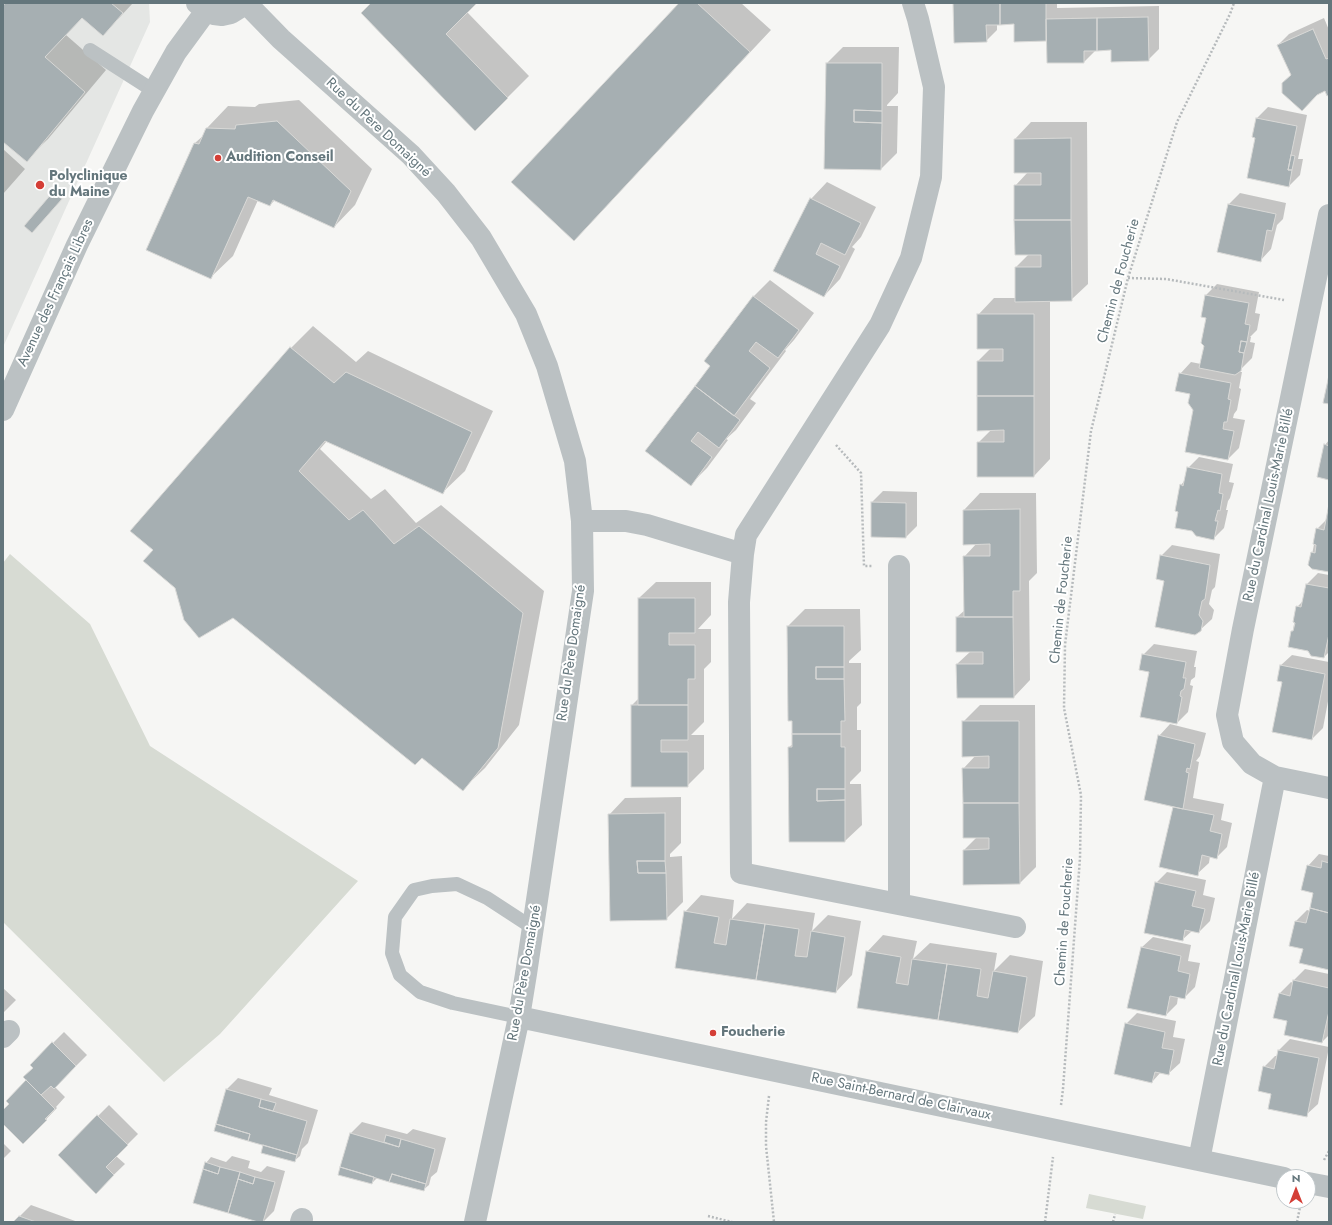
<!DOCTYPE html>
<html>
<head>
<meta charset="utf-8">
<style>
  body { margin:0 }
  #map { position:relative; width:1332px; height:1225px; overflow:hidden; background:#f6f6f4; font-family:Jost,sans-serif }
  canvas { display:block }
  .frame { position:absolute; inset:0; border:4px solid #64767c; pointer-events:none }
  .north { position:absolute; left:1276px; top:1169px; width:40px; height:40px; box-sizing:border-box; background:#fff; border:1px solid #c1c8cb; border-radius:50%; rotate:0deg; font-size:11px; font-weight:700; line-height:16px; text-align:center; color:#64767c }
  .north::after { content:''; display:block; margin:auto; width:14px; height:18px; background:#d43e36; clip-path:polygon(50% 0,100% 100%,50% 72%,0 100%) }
</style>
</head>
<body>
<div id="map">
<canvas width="1332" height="1225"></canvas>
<div class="frame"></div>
<div class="north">N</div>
</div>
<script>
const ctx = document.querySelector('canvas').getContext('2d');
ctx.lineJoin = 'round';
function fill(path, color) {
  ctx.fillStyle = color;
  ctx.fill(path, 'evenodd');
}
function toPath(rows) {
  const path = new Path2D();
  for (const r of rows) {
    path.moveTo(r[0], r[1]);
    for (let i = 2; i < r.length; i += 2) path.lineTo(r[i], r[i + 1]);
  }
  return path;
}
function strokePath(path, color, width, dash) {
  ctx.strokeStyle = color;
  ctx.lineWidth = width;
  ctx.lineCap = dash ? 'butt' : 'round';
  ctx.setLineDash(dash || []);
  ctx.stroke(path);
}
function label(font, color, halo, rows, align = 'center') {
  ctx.font = font + ' Jost,sans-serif';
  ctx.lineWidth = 4;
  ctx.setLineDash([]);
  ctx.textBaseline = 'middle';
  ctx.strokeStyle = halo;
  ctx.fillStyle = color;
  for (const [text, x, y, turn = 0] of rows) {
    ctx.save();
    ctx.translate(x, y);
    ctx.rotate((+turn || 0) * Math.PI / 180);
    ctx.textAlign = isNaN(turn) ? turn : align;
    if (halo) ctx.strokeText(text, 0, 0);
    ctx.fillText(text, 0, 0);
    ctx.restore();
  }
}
const built = toPath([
  [3,3,149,3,150,22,3,347]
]);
const green = toPath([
  [10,554,90,624,150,746,358,881,220,1034,164,1082,3,922,3,563],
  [1089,1194,1146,1206,1143,1219,1086,1208]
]);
const shadow = toPath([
  [7,3,133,3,103,35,83,17,66,35,106,70,48,139,26,160,3,141,3,6],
  [373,3,476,3,467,12,529,76,475,130],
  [680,3,741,3,771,30,595,218],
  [954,3,1057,3,1057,8,1159,6,1159,49,1148,60,1112,49,1095,51,1084,62,1047,40,1015,41,1015,23,997,23,997,30,986,41],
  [1324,18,1329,30,1329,94,1326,90,1291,75,1278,45,1289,34],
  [843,47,899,47,898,93,887,105,887,106,898,106,897,153,881,169,827,63],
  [299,100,372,169,355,205,334,227,275,200,270,205,258,200,233,256,211,277,148,250,195,143,204,135,207,128,228,106,255,107,259,104],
  [1268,107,1307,115,1298,159,1303,159,1300,175,1289,186,1256,137,1253,136,1257,118],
  [1031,122,1087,122,1088,284,1071,300,1050,300,1050,459,1034,476,978,443,991,430,978,361,991,348,978,315,994,298,1016,298,1016,267,1029,254,1015,186,1028,172,1015,139],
  [3,149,25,169,3,194],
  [827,182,876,207,861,237,852,247,855,249,840,279,824,296,775,271,811,199],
  [59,187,66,194,32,232,25,226],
  [1240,193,1286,203,1283,219,1277,225,1271,249,1260,261,1229,204],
  [770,280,814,313,794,340,785,350,786,351,750,399,756,403,736,430,726,439,728,440,707,468,691,484,647,451,712,365,705,361,754,296],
  [1217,284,1259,292,1255,313,1260,314,1257,330,1250,337,1251,337,1250,342,1255,343,1252,358,1238,372,1242,372,1239,388,1241,389,1237,410,1234,414,1233,418,1245,420,1239,448,1228,459,1194,410,1191,393,1180,374,1191,362,1201,364,1205,346,1207,317,1206,295],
  [313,326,356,362,368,351,493,411,465,471,443,492,327,441,320,449,371,499,385,489,416,523,441,505,544,591,519,725,485,768,463,789,422,757,233,616,176,588,155,550,131,531,291,348],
  [1329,440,1329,479,1325,445],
  [1199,457,1233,464,1229,482,1234,483,1230,498,1228,501,1226,510,1228,510,1224,528,1213,539,1179,511,1181,485,1185,480,1188,468],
  [883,491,917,492,917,526,906,537,872,502],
  [980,493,1036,493,1037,573,1029,581,1030,680,1014,697,957,664,971,651,957,617,965,610,964,557,977,543,964,510],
  [1329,508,1329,571,1310,565,1317,529,1327,519],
  [1172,545,1220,554,1215,587,1212,590,1209,604,1214,610,1212,619,1200,630,1166,580,1161,556],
  [1318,573,1329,575,1329,652,1324,657,1292,631,1294,630,1293,630,1297,607,1304,600,1307,584],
  [656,582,711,582,711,615,698,629,711,629,711,662,704,669,704,722,691,735,704,735,704,769,687,786,632,786,632,705,639,698,639,598],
  [805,609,860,609,861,650,849,661,849,663,861,663,861,703,857,707,857,730,861,730,861,771,850,782,850,784,861,784,862,825,845,841,789,747,793,744,793,720,789,720,788,626],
  [1154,644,1197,651,1194,667,1196,667,1195,677,1191,680,1190,685,1193,686,1188,712,1177,723,1150,671,1143,655],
  [1292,655,1329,662,1329,696,1323,728,1312,739,1283,681,1280,666],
  [980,705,1035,705,1036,867,1020,883,964,850,977,837,963,769,976,755,963,722],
  [1170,724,1206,733,1200,756,1196,761,1199,762,1193,798,1224,804,1221,820,1232,823,1227,847,1216,858,1210,856,1209,863,1197,874,1161,866,1174,806,1159,736],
  [681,797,681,843,670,854,670,857,682,856,683,902,666,919,609,815,625,798],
  [1319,854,1329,856,1329,969,1304,948,1296,921,1307,910,1310,911,1314,892,1308,866],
  [1167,872,1206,880,1203,895,1215,898,1210,921,1199,932,1192,931,1182,940,1156,883],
  [701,895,734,900,732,919,747,903,815,913,812,931,828,915,861,921,852,975,836,992,676,967,685,912],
  [883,935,917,941,913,959,930,943,997,953,994,971,1010,955,1043,961,1035,1016,1018,1032,858,1007,867,952],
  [1153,937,1191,945,1188,961,1200,963,1195,987,1184,998,1178,997,1177,1004,1166,1015,1141,948],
  [1305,969,1329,974,1329,1035,1322,1042,1288,1020,1279,994,1291,982,1293,983,1294,980],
  [3,988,16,1000,3,1013],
  [1137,1013,1176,1021,1173,1037,1185,1039,1180,1063,1168,1074,1161,1072,1152,1082,1126,1024],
  [64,1032,87,1055,55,1087,65,1097,56,1107,57,1108,23,1143,3,1122,3,1112,28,1080,34,1068,31,1065],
  [1290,1039,1329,1047,1318,1104,1306,1115,1272,1093,1264,1067,1275,1056,1278,1056,1279,1050],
  [238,1078,272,1088,269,1095,318,1110,308,1143,302,1149,300,1156,294,1161,264,1146,227,1089],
  [109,1105,138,1134,116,1156,125,1164,96,1192,59,1155],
  [362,1122,407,1134,413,1129,446,1138,437,1172,431,1177,429,1185,423,1190,377,1178,372,1183,339,1174,351,1133],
  [3,1143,11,1151,3,1159],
  [232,1156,250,1161,248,1168,261,1172,267,1166,285,1171,274,1211,263,1222,194,1203,206,1163,211,1157,226,1162],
  [31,1205,78,1222,14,1222]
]);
const building = toPath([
  [5,3,111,3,123,13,103,36,82,18,45,57,85,92,27,162,3,142,3,6,5,3],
  [371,3,477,3,446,34,508,98,475,131,361,13,371,3],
  [679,3,697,3,750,52,574,241,511,182,679,3],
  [953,3,1000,3,1000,25,986,25,987,42,954,43,953,3],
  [1000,3,1046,3,1046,41,1014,42,1014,24,1000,25,1000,3],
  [1148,17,1149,61,1111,62,1111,50,1097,51,1097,18,1148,17],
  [1097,18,1097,51,1084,51,1084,63,1047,63,1046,19,1097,18],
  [1313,29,1326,59,1329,58,1329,95,1327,96,1325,91,1317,95,1302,111,1282,93,1282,83,1291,75,1277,45,1313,29],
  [826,63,882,63,882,111,854,110,854,122,882,123,881,170,824,169,826,63],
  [854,110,882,111,882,123,854,122,854,110],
  [1256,118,1297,126,1288,170,1292,170,1289,187,1247,178,1255,138,1252,137,1256,118],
  [277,121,351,191,334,228,273,200,270,206,248,197,211,279,146,250,194,143,199,144,206,128,235,129,236,125,277,121],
  [1071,138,1071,220,1014,220,1014,185,1041,185,1041,173,1014,173,1014,139,1071,138],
  [1291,155,1295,156,1292,170,1288,170,1291,155],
  [53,192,62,199,32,233,24,226,53,192],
  [810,198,861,223,845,255,821,243,816,254,840,266,824,297,773,271,810,198],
  [1228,204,1276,214,1272,231,1267,230,1261,262,1217,252,1228,204],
  [1014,220,1071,220,1072,301,1015,302,1015,267,1041,267,1041,255,1015,255,1014,220],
  [1205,295,1249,303,1245,324,1250,325,1247,342,1241,341,1239,352,1244,353,1241,371,1235,375,1199,368,1204,346,1201,343,1206,318,1201,317,1205,295],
  [753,296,799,330,778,358,756,342,749,351,770,368,734,416,695,386,710,366,704,361,753,296],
  [977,314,1034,314,1034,396,977,396,977,361,1003,361,1003,349,977,349,977,314],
  [1241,341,1247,342,1244,353,1239,352,1241,341],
  [290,347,334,383,346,372,472,432,443,494,325,441,299,471,349,520,363,510,394,544,419,526,523,613,498,748,463,791,422,758,415,765,233,618,199,638,184,620,175,588,143,561,153,550,130,531,290,347],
  [1179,373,1231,383,1228,399,1231,400,1227,422,1224,422,1223,429,1234,431,1228,460,1185,452,1193,410,1188,403,1190,394,1175,391,1179,373],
  [1329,375,1329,404,1323,403,1329,375],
  [695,386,740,420,719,448,698,432,691,441,712,457,691,486,645,451,695,386],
  [977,396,1034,396,1034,477,977,477,977,442,1004,442,1004,430,977,431,977,396],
  [1324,444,1329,446,1329,480,1317,477,1324,444],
  [1187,467,1222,474,1219,493,1223,494,1220,511,1218,510,1215,521,1218,521,1214,540,1196,536,1192,531,1175,528,1178,512,1175,511,1180,484,1183,486,1187,467],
  [871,502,906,503,906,538,871,537,871,502],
  [1329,504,1329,572,1312,569,1308,565,1311,552,1315,553,1316,545,1313,544,1316,528,1324,530,1329,504],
  [1020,509,1020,591,1013,591,1013,617,964,617,963,556,990,556,990,544,963,545,963,510,1020,509],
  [1160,555,1210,565,1205,599,1202,601,1199,615,1203,621,1201,631,1195,635,1155,627,1164,581,1156,579,1160,555],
  [1306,584,1329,588,1329,634,1324,658,1311,656,1308,651,1288,647,1291,631,1293,631,1295,623,1293,622,1296,606,1301,607,1306,584],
  [638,598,695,598,695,633,669,633,669,645,695,645,695,679,688,679,688,705,638,705,638,598],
  [956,617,1013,617,1014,698,957,698,956,664,983,664,983,652,956,652,956,617],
  [787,626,844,626,844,667,816,667,816,679,844,679,845,721,841,721,841,734,792,734,792,721,788,721,787,626],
  [1142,654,1186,662,1183,678,1186,678,1184,689,1181,691,1180,696,1182,697,1177,724,1140,717,1149,672,1139,670,1142,654],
  [1280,665,1325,674,1312,740,1272,732,1282,682,1277,681,1280,665],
  [816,667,844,667,844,679,816,679,816,667],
  [631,705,688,705,688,740,661,740,661,752,688,752,688,787,631,787,631,705],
  [962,721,1019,721,1019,803,963,803,962,768,989,768,989,756,962,757,962,721],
  [792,734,841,734,841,747,845,747,845,789,817,789,817,801,845,800,845,842,789,842,788,747,792,747,792,734],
  [1158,735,1195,744,1190,769,1187,768,1186,772,1189,773,1183,809,1144,800,1158,735],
  [817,789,845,789,845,800,817,801,817,789],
  [963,803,1019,803,1020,884,963,885,963,850,989,849,989,838,963,838,963,803],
  [1173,807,1214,815,1210,831,1222,834,1217,859,1202,855,1198,876,1159,867,1173,807],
  [665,813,665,861,637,861,638,873,666,873,667,920,610,921,608,814,665,813],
  [637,861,665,861,666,873,638,873,637,861],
  [1322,861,1329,863,1329,913,1310,908,1313,893,1301,890,1307,865,1321,868,1322,861],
  [1155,882,1196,891,1192,906,1205,909,1199,933,1185,930,1183,941,1144,933,1155,882],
  [1310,908,1329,913,1329,970,1299,963,1303,949,1289,946,1295,921,1306,923,1310,908],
  [684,911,719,917,714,943,726,945,730,919,765,924,756,980,675,968,684,911],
  [765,924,799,929,795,956,807,957,811,931,845,937,836,993,756,980,765,924],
  [1141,947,1181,956,1178,971,1190,974,1185,999,1170,996,1166,1016,1127,1008,1141,947],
  [866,951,901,957,896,983,908,985,912,959,947,964,938,1020,857,1008,866,951],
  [947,964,981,969,977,996,988,998,993,971,1027,977,1018,1033,938,1020,947,964],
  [1293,980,1329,988,1329,1011,1322,1043,1284,1035,1287,1021,1273,1018,1279,993,1290,996,1293,980],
  [1125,1023,1165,1032,1162,1048,1174,1050,1169,1075,1155,1072,1152,1083,1114,1074,1125,1023],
  [52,1042,76,1066,54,1089,51,1086,41,1095,23,1077,33,1068,30,1065,52,1042],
  [1278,1050,1319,1058,1307,1117,1268,1109,1271,1094,1258,1091,1263,1066,1274,1069,1278,1050],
  [26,1080,55,1109,45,1119,47,1120,23,1144,3,1124,3,1110,9,1104,6,1101,26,1080],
  [226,1089,261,1099,259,1107,307,1121,297,1155,248,1141,250,1134,216,1124,226,1089],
  [261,1099,276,1103,273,1111,259,1107,261,1099],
  [97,1115,128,1145,106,1167,114,1175,96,1194,58,1155,97,1115],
  [216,1124,250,1134,248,1141,214,1131,216,1124],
  [350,1133,399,1147,401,1139,435,1149,426,1184,392,1174,389,1182,340,1167,350,1133],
  [386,1135,401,1139,399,1147,384,1142,386,1135],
  [263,1145,297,1155,295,1162,261,1153,263,1145],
  [205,1162,220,1167,218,1174,203,1169,205,1162],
  [220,1167,240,1172,228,1213,193,1203,203,1169,218,1174,220,1167],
  [340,1167,374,1177,372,1184,338,1175,340,1167],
  [240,1172,255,1177,253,1184,238,1179,240,1172],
  [392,1174,426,1184,424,1191,389,1182,392,1174],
  [255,1177,275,1182,263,1222,258,1222,228,1213,238,1179,253,1184,255,1177],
  [19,1216,36,1222,13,1222,19,1216]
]);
const path = toPath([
  [1128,278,1166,279,1284,300],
  [836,445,861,473,864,566,872,566],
  [769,1096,766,1122,766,1146,774,1222],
  [1061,1105,1063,1089,1080,858,1081,795,1064,708,1065,645,1091,431,1128,278,1177,122,1230,14,1234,3],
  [1324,1160,1329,1151],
  [708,1216,732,1222],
  [1045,1222,1053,1157],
  [1113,1222,1115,1214],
  [1297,1222,1300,1207]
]);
const lane = toPath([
  [90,50,154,91],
  [519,1017,453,1003,420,992,400,975,392,953,395,917,414,890,432,886,457,884,487,898,533,928]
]);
const street = toPath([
  [197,3,206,11,214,14,222,15,231,13,239,8,243,3],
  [246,3,281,39,411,155,446,193,481,238,526,314,547,366,575,461,582,521,583,591,526,974,519,1017,475,1222],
  [913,3,918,19,934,87,931,177,911,258,880,325,746,535,743,554,739,602,741,873,1015,927],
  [3,410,77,245,143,111,176,52,206,11],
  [582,521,626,521,647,525,743,554],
  [899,566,899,904],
  [1275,777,1329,788],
  [519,1017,1284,1178],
  [3,1037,9,1031],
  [1199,1160,1275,777,1252,764,1233,742,1227,715,1243,629,1329,215],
  [1308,1183,1329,1187],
  [301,1222,302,1219]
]);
const markers = [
  [218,158,4,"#d43e36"],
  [40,185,5,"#d43e36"],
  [713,1033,4,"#d43e36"]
];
const streetNames = [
  ["Rue du Père Domaigné",378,128,43],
  ["Chemin de Foucherie",1119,281,-75],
  ["Avenue des Français Libres",56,293,-65],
  ["Rue du Cardinal Louis-Marie Billé",1269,505,-78],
  ["Chemin de Foucherie",1062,600,-84],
  ["Rue du Père Domaigné",572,653,-82],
  ["Chemin de Foucherie",1065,922,-86],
  ["Rue du Cardinal Louis-Marie Billé",1237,969,-79],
  ["Rue du Père Domaigné",525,973,-80],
  ["Rue Saint-Bernard de Clairvaux",901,1097,12]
];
const poiNames = [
  ["Audition Conseil",226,158],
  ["Polyclinique",49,177],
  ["du Maine",49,193],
  ["Foucherie",721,1033]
];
fill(built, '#e4e6e4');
fill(green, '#d7dbd3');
fill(shadow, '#0003');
fill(building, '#a6afb2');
strokePath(building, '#d8d8d6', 1);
strokePath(path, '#b6babc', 2.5, [2, 2]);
strokePath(lane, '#bbc1c3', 14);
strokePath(street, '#bbc1c3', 22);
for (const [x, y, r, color] of markers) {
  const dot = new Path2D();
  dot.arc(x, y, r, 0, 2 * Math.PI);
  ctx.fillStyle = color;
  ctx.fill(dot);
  strokePath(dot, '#fff', 1.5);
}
label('14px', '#64767c', '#fff', streetNames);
label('bold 14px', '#64767c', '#fff', poiNames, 'left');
</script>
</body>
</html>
